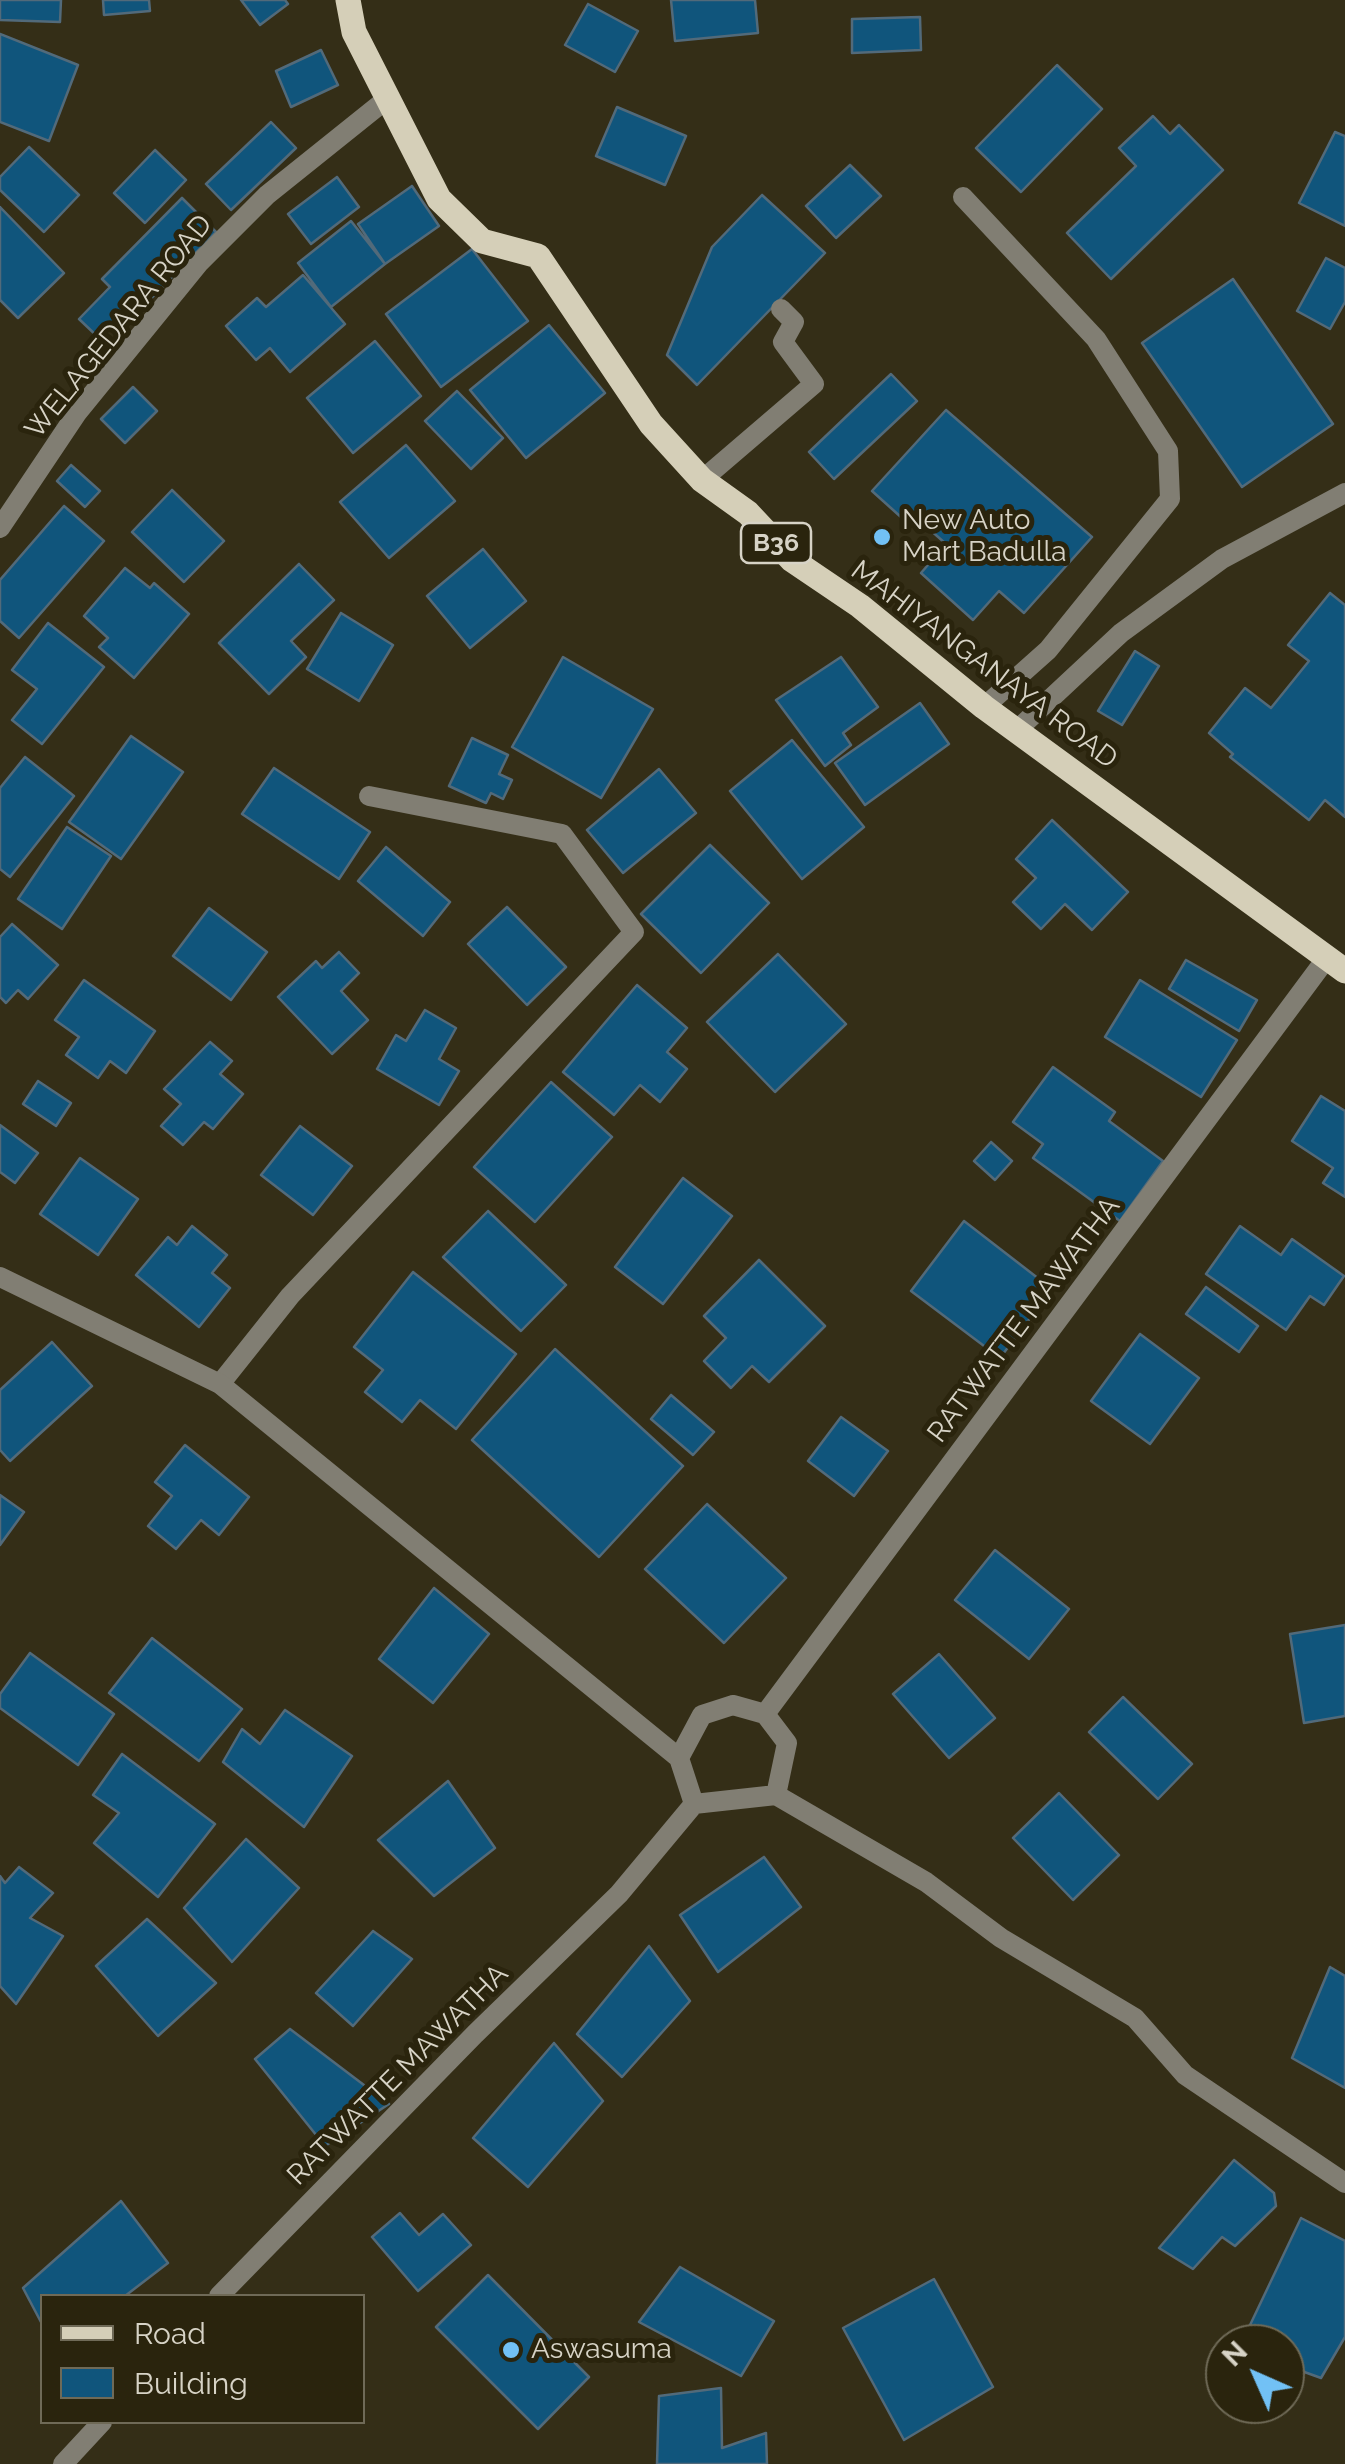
<!DOCTYPE html>
<html>
<head>
<meta charset="utf-8">
<style>
  body { margin:0 }
  #map { position:relative; width:1345px; height:2464px; overflow:hidden; background:#342e17; font-family:Raleway,sans-serif }
  canvas { display:block }
  .legend { position:absolute; left:40px; top:2294px; width:325px; height:130px; box-sizing:border-box; background:#2a240d; border:2px solid #6f6a57; margin:0; padding:12px 18px; list-style:none; font-size:30px; color:#d7d3c6 }
  .legend li { display:flex; align-items:center; gap:20px; height:50px }
  .legend b { width:50px; border:2px solid #6f6a57 }
  .north { position:absolute; left:1205px; top:2324px; width:100px; height:100px; box-sizing:border-box; background:#2a240d; border:2px solid #6f6a57; border-radius:50%; rotate:315deg; font-size:28px; font-weight:700; line-height:40px; text-align:center; color:#d7d3c6 }
  .north::after { content:''; display:block; margin:auto; width:35px; height:45px; background:#72c1f5; clip-path:polygon(50% 0,100% 100%,50% 72%,0 100%) }
</style>
</head>
<body>
<div id="map">
<canvas width="1345" height="2464"></canvas>
<ul class="legend">
<li><b style="height:12px;background:#d5cfb8"></b>Road</li>
<li><b style="height:28px;background:#10557c"></b>Building</li>
</ul>
<div class="north">N</div>
</div>
<script>
const ctx = document.querySelector('canvas').getContext('2d');
ctx.lineJoin = 'round';
function fill(path, color) {
  ctx.fillStyle = color;
  ctx.fill(path, 'evenodd');
}
function toPath(rows) {
  const path = new Path2D();
  for (const r of rows) {
    path.moveTo(r[0], r[1]);
    for (let i = 2; i < r.length; i += 2) path.lineTo(r[i], r[i + 1]);
  }
  return path;
}
function strokePath(path, color, width, dash) {
  ctx.strokeStyle = color;
  ctx.lineWidth = width;
  ctx.lineCap = dash ? 'butt' : 'round';
  ctx.setLineDash(dash || []);
  ctx.stroke(path);
}
function label(font, color, halo, rows, align = 'center') {
  ctx.font = font + ' Raleway,sans-serif';
  ctx.lineWidth = 10;
  ctx.setLineDash([]);
  ctx.textBaseline = 'middle';
  ctx.strokeStyle = halo;
  ctx.fillStyle = color;
  for (const [text, x, y, turn = 0] of rows) {
    ctx.save();
    ctx.translate(x, y);
    ctx.rotate((+turn || 0) * Math.PI / 180);
    ctx.textAlign = isNaN(turn) ? turn : align;
    if (halo) ctx.strokeText(text, 0, 0);
    ctx.fillText(text, 0, 0);
    ctx.restore();
  }
}
const building = toPath([
  [0,0,61,0,60,22,0,20,0,0],
  [103,0,149,0,150,11,104,15,103,0],
  [241,0,285,0,288,4,260,25,241,0],
  [671,0,755,0,758,33,675,41,671,0],
  [588,4,638,31,615,72,565,45,588,4],
  [920,17,921,50,852,53,852,19,920,17],
  [0,34,78,65,49,141,0,122,0,34],
  [321,50,338,85,291,107,276,71,321,50],
  [1057,65,1102,109,1021,192,976,148,1057,65],
  [617,107,686,136,665,185,596,156,617,107],
  [1153,116,1170,134,1179,125,1223,170,1111,279,1067,233,1136,166,1119,148,1153,116],
  [271,122,296,148,231,210,206,184,271,122],
  [1335,132,1345,136,1345,226,1299,203,1335,132],
  [29,147,79,195,44,232,0,190,0,177,29,147],
  [155,150,186,180,145,223,114,193,155,150],
  [850,165,881,196,836,238,806,206,850,165],
  [337,177,359,207,311,244,288,214,337,177],
  [412,186,439,226,385,264,358,224,412,186],
  [762,195,825,253,697,385,667,355,712,247,762,195],
  [182,198,216,232,137,313,131,307,100,339,79,319,110,287,102,279,182,198],
  [0,207,64,273,18,318,0,300,0,207],
  [351,221,385,264,331,307,298,263,351,221],
  [472,249,528,321,441,387,386,314,472,249],
  [1326,258,1345,268,1345,302,1330,329,1297,311,1326,258],
  [303,275,345,324,290,372,270,348,256,360,226,326,257,298,266,307,303,275],
  [1233,279,1333,424,1242,487,1142,343,1233,279],
  [549,325,605,393,526,458,470,390,549,325],
  [375,341,421,396,353,453,307,398,375,341],
  [891,374,917,401,834,479,809,452,891,374],
  [133,387,157,411,125,443,101,419,133,387],
  [457,391,503,438,471,469,425,421,457,391],
  [946,410,1092,537,1024,613,999,591,973,620,921,573,946,544,909,511,902,518,872,491,946,410],
  [406,445,455,501,389,558,340,502,406,445],
  [71,465,100,491,85,507,57,481,71,465],
  [172,490,224,541,184,582,132,532,172,490],
  [64,506,104,541,19,638,0,621,0,580,64,506],
  [483,549,526,601,470,648,427,596,483,549],
  [299,564,334,600,291,641,306,657,269,694,219,643,299,564],
  [125,568,150,588,154,583,189,614,134,678,99,647,108,638,84,616,125,568],
  [1330,593,1345,605,1345,817,1325,800,1309,820,1230,757,1233,754,1209,733,1245,688,1271,708,1309,661,1288,645,1330,593],
  [341,613,393,645,359,701,307,669,341,613],
  [48,623,104,667,42,744,12,720,37,689,12,670,48,623],
  [1135,651,1159,666,1122,725,1098,711,1135,651],
  [563,657,653,709,601,798,512,747,563,657],
  [841,657,878,707,843,733,851,745,825,766,776,700,841,657],
  [920,703,949,744,865,805,835,763,920,703],
  [131,736,183,772,121,859,69,822,131,736],
  [472,738,508,755,499,774,512,780,503,799,491,793,486,803,449,786,472,738],
  [792,740,864,827,802,879,730,791,792,740],
  [25,757,74,796,10,877,0,869,0,788,25,757],
  [274,768,370,832,339,879,242,814,274,768],
  [659,769,696,813,623,873,587,830,659,769],
  [1052,820,1128,892,1092,930,1065,904,1041,929,1013,902,1036,878,1016,859,1052,820],
  [67,827,111,856,62,929,18,899,67,827],
  [710,845,769,903,701,973,641,914,710,845],
  [386,847,450,902,423,936,358,881,386,847],
  [507,907,566,967,527,1005,468,944,507,907],
  [209,908,267,952,231,1000,173,956,209,908],
  [12,924,58,965,28,999,18,990,6,1003,0,997,0,937,12,924],
  [339,952,359,973,341,991,368,1020,332,1054,278,997,316,961,322,968,339,952],
  [778,954,846,1024,775,1092,707,1022,778,954],
  [1186,960,1257,1000,1239,1031,1169,989,1186,960],
  [84,980,155,1031,126,1073,110,1061,98,1078,66,1055,79,1037,55,1020,84,980],
  [1140,980,1237,1040,1201,1097,1105,1037,1140,980],
  [637,985,687,1028,667,1052,687,1069,660,1102,640,1085,614,1115,563,1072,637,985],
  [425,1010,456,1028,439,1059,459,1071,439,1105,377,1069,396,1035,406,1041,425,1010],
  [210,1042,232,1061,220,1074,243,1094,213,1129,204,1122,183,1145,161,1126,181,1104,164,1089,210,1042],
  [1053,1067,1115,1112,1109,1121,1163,1161,1120,1221,1033,1158,1043,1144,1013,1122,1053,1067],
  [38,1081,71,1103,56,1126,23,1104,38,1081],
  [551,1082,612,1137,535,1222,474,1167,551,1082],
  [1321,1096,1345,1111,1345,1197,1323,1183,1333,1168,1292,1141,1321,1096],
  [0,1125,38,1153,15,1183,0,1172,0,1125],
  [300,1126,352,1166,313,1215,261,1175,300,1126],
  [991,1142,1012,1161,995,1180,974,1161,991,1142],
  [80,1158,138,1199,98,1255,40,1214,80,1158],
  [683,1178,732,1216,663,1304,615,1267,683,1178],
  [488,1211,566,1285,521,1331,443,1257,488,1211],
  [964,1221,1052,1289,1000,1358,911,1291,964,1221],
  [192,1226,227,1255,212,1273,230,1288,199,1327,136,1275,168,1237,177,1245,192,1226],
  [1240,1226,1281,1255,1292,1239,1344,1276,1324,1305,1310,1296,1286,1330,1206,1274,1240,1226],
  [759,1260,825,1326,769,1382,752,1366,731,1388,704,1361,726,1338,704,1316,759,1260],
  [413,1272,516,1354,456,1429,420,1400,402,1422,365,1392,383,1370,354,1347,413,1272],
  [1206,1287,1258,1326,1239,1352,1186,1314,1206,1287],
  [1140,1334,1199,1378,1150,1444,1091,1401,1140,1334],
  [52,1342,92,1386,10,1461,0,1450,0,1390,52,1342],
  [555,1349,683,1466,599,1557,472,1440,555,1349],
  [671,1395,714,1432,693,1455,651,1419,671,1395],
  [841,1417,888,1451,854,1496,808,1461,841,1417],
  [185,1445,249,1497,219,1535,201,1520,176,1549,148,1526,172,1496,155,1482,185,1445],
  [0,1495,24,1512,0,1545,0,1495],
  [707,1504,786,1578,724,1643,645,1569,707,1504],
  [995,1550,1069,1609,1029,1659,955,1600,995,1550],
  [434,1588,489,1634,433,1703,379,1659,434,1588],
  [1345,1625,1345,1716,1304,1723,1290,1634,1345,1625],
  [152,1638,242,1709,199,1761,109,1693,152,1638],
  [30,1653,114,1714,78,1765,0,1708,0,1694,30,1653],
  [939,1654,995,1718,949,1758,893,1694,939,1654],
  [1123,1697,1192,1764,1158,1799,1089,1732,1123,1697],
  [285,1710,352,1756,304,1827,223,1762,242,1729,260,1744,285,1710],
  [122,1754,215,1824,158,1897,94,1843,119,1813,93,1795,122,1754],
  [448,1781,495,1848,434,1896,378,1840,448,1781],
  [1059,1793,1119,1855,1073,1900,1013,1838,1059,1793],
  [246,1839,299,1888,232,1962,184,1908,246,1839],
  [764,1857,801,1907,718,1972,680,1915,764,1857],
  [19,1867,53,1893,30,1918,63,1936,16,2004,0,1986,0,1876,5,1883,19,1867],
  [147,1919,216,1983,158,2036,96,1966,147,1919],
  [373,1931,412,1959,353,2026,316,1993,373,1931],
  [649,1946,690,2001,622,2077,577,2034,649,1946],
  [1330,1967,1345,1976,1345,2088,1292,2058,1330,1967],
  [290,2029,389,2104,325,2146,255,2059,290,2029],
  [554,2043,603,2101,528,2187,473,2138,554,2043],
  [1234,2160,1274,2193,1276,2206,1235,2246,1222,2237,1193,2269,1159,2248,1234,2160],
  [121,2201,168,2263,125,2296,42,2296,42,2324,23,2288,121,2201],
  [400,2213,419,2235,443,2214,471,2245,418,2291,372,2237,400,2213],
  [1301,2218,1345,2241,1345,2337,1321,2378,1285,2365,1285,2344,1241,2344,1301,2218],
  [680,2267,774,2321,741,2376,639,2322,680,2267],
  [488,2275,589,2377,538,2429,436,2327,488,2275],
  [934,2279,993,2387,904,2440,843,2328,934,2279],
  [721,2388,722,2448,766,2433,767,2464,657,2464,659,2396,721,2388]
]);
const lane = toPath([
  [220,1384,290,1296,634,932,562,834,369,796]
]);
const street = toPath([
  [963,197,1096,339,1168,451,1170,499,1048,650,984,707],
  [702,480,814,384,783,342,794,322,781,309],
  [0,528,77,413,199,263,267,195,388,98],
  [1017,730,1121,633,1222,559,1345,493],
  [0,1277,220,1384,679,1758],
  [733,1705,765,1714,787,1743,776,1795,694,1804,679,1758,702,1715,733,1705],
  [765,1714,1326,959],
  [776,1795,926,1882,1001,1938,1135,2018,1185,2075,1345,2183],
  [219,2296,475,2034,619,1894,694,1804],
  [63,2464,102,2422]
]);
const primary = toPath([
  [348,0,354,32,439,199,482,241,538,256,651,424,702,480,748,513,792,560,860,606,984,707,1345,971]
]);
const markers = [
  [882,537,10,"#72c1f5"],
  [511,2350,10,"#72c1f5"]
];
const shields = [
  [776,543,70]
];
const shieldNames = [
  ["B36",776,543]
];
const streetNames = [
  ["WELAGEDARA ROAD",119,327,-51],
  ["MAHIYANGANAYA ROAD",984,665,37],
  ["RATWATTE MAWATHA",1024,1320,-53],
  ["RATWATTE MAWATHA",398,2075,-45]
];
const poiNames = [
  ["New Auto",902,521],
  ["Mart Badulla",902,553],
  ["Aswasuma",531,2350]
];
fill(building, '#10557c');
strokePath(building, '#526a7a', 2.5);
strokePath(lane, '#817e73', 20);
strokePath(street, '#817e73', 20);
strokePath(primary, '#d5cfb8', 25);
for (const [x, y, r, color] of markers) {
  const dot = new Path2D();
  dot.arc(x, y, r, 0, 2 * Math.PI);
  ctx.fillStyle = color;
  ctx.fill(dot);
  strokePath(dot, '#2a240d', 4);
}
for (const [x, y, w] of shields) {
  const box = new Path2D();
  box.roundRect(x - w / 2, y - 20, w, 40, 8);
  ctx.fillStyle = '#2a240d';
  ctx.fill(box);
  strokePath(box, '#d7d3c6', 2.5);
}
label('bold 25px', '#d7d3c6', null, shieldNames);
label('28px', '#d7d3c6', '#2a240d', streetNames);
label('28px', '#d7d3c6', '#2a240d', poiNames, 'left');
</script>
</body>
</html>
